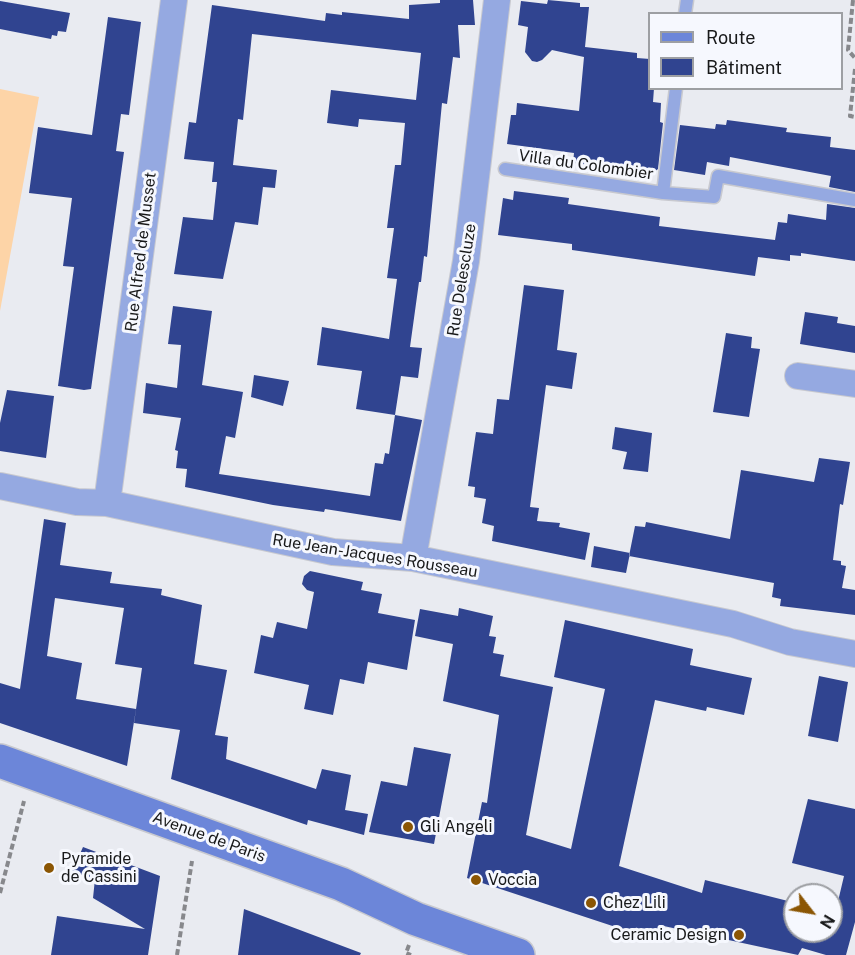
<!DOCTYPE html>
<html>
<head>
<meta charset="utf-8">
<style>
  body { margin:0 }
  #map { position:relative; width:855px; height:955px; overflow:hidden; background:#e9ebf1; font-family:"Public Sans",sans-serif }
  canvas { display:block }
  .legend { position:absolute; left:648px; top:12px; width:195px; height:78px; box-sizing:border-box; background:#f6f8fe; border:2px solid #9d9fa3; margin:0; padding:8px 10px; list-style:none; font-size:18px; color:#18191a }
  .legend li { display:flex; align-items:center; gap:12px; height:30px }
  .legend b { width:30px; border:2px solid #9d9fa3 }
  .north { position:absolute; left:783px; top:883px; width:60px; height:60px; box-sizing:border-box; background:#f6f8fe; border:2px solid #9d9fa3; border-radius:50%; rotate:121deg; font-size:16px; font-weight:700; line-height:24px; text-align:center; color:#18191a }
  .north::after { content:''; display:block; margin:auto; width:21px; height:27px; background:#8b5604; clip-path:polygon(50% 0,100% 100%,50% 72%,0 100%) }
</style>
</head>
<body>
<div id="map">
<canvas width="855" height="955"></canvas>
<ul class="legend">
<li><b style="height:8px;background:#6c86d9"></b>Route</li>
<li><b style="height:16px;background:#304490"></b>Bâtiment</li>
</ul>
<div class="north">N</div>
</div>
<script>
const ctx = document.querySelector('canvas').getContext('2d');
ctx.lineJoin = 'round';
function fill(path, color) {
  ctx.fillStyle = color;
  ctx.fill(path, 'evenodd');
}
function toPath(rows) {
  const path = new Path2D();
  for (const r of rows) {
    path.moveTo(r[0], r[1]);
    for (let i = 2; i < r.length; i += 2) path.lineTo(r[i], r[i + 1]);
  }
  return path;
}
function strokePath(path, color, width, dash) {
  ctx.strokeStyle = color;
  ctx.lineWidth = width;
  ctx.lineCap = dash ? 'butt' : 'round';
  ctx.setLineDash(dash || []);
  ctx.stroke(path);
}
function label(font, color, halo, rows, align = 'center') {
  ctx.font = font + ' "Public Sans",sans-serif';
  ctx.lineWidth = 6;
  ctx.setLineDash([]);
  ctx.textBaseline = 'middle';
  ctx.strokeStyle = halo;
  ctx.fillStyle = color;
  for (const [text, x, y, turn = 0] of rows) {
    ctx.save();
    ctx.translate(x, y);
    ctx.rotate((+turn || 0) * Math.PI / 180);
    ctx.textAlign = isNaN(turn) ? turn : align;
    if (halo) ctx.strokeText(text, 0, 0);
    ctx.fillText(text, 0, 0);
    ctx.restore();
  }
}
const green = toPath([
  [0,89,39,97,0,311]
]);
const building = toPath([
  [440,0,473,0,475,25,458,25,460,58,453,57,447,104,442,103,427,257,424,256,421,282,419,282,410,347,422,348,418,378,401,376,395,415,356,409,362,371,317,365,322,327,389,339,397,279,387,278,394,228,387,228,395,165,401,165,405,123,359,119,358,127,327,123,331,90,416,100,421,53,252,34,243,120,238,119,233,165,277,170,275,188,263,187,258,225,235,222,223,279,174,274,183,217,213,220,217,182,212,182,214,162,184,159,189,122,196,123,212,5,325,21,326,13,342,15,342,12,409,19,409,5,440,3],
  [548,0,580,3,580,7,589,7,585,47,637,53,637,58,650,59,650,88,654,88,653,102,661,103,660,122,663,123,658,169,654,172,573,163,574,153,507,144,511,115,516,115,517,103,579,111,584,57,552,50,542,60,537,62,532,61,525,52,528,27,518,25,521,1,547,4],
  [0,1,70,13,66,32,58,31,57,36,52,35,51,39,0,29],
  [108,17,141,22,129,115,121,114,116,151,124,152,91,389,84,390,58,386,74,267,63,266,72,198,29,193,38,127,92,135],
  [727,120,787,128,786,132,831,137,830,147,855,150,855,192,829,187,831,176,730,157,729,166,707,162,705,175,674,170,680,125,715,129,716,124,726,125],
  [514,191,569,198,568,204,660,217,659,226,775,240,778,222,787,223,788,214,826,220,827,204,855,208,855,261,801,253,801,256,790,255,790,261,758,257,755,276,572,250,572,244,498,235,503,198,513,200],
  [524,285,564,290,557,350,577,353,572,389,546,385,530,507,539,508,537,521,560,523,559,527,590,533,585,560,492,541,494,526,482,523,486,499,474,497,475,487,468,486,476,432,493,434,497,399,509,400],
  [173,306,212,311,202,385,243,392,235,438,226,436,219,474,370,496,375,463,383,464,385,453,389,454,395,415,422,420,401,521,325,509,324,512,273,505,185,487,187,469,176,468,178,451,175,450,181,418,143,413,146,383,177,388,181,345,168,344],
  [805,312,838,317,837,323,855,326,855,353,800,344],
  [726,333,752,337,751,348,760,349,749,417,713,412],
  [254,375,289,381,283,406,251,397],
  [7,390,54,396,46,458,0,451,0,423],
  [615,427,652,433,648,472,623,469,627,452,612,449],
  [819,458,850,462,843,505,840,504,833,560,841,561,841,565,846,566,842,588,855,590,855,615,780,606,781,599,772,597,774,583,629,556,635,526,645,527,646,522,730,539,741,470,814,482],
  [44,519,66,523,60,565,112,572,110,583,162,589,161,595,202,605,194,664,227,670,215,735,228,737,226,759,316,789,322,769,351,775,345,810,368,814,364,835,308,820,307,825,171,779,180,730,134,723,142,668,115,664,124,608,55,598,47,656,82,663,76,699,136,709,127,766,0,723,0,683,20,689],
  [594,546,630,553,626,573,591,567],
  [310,571,363,582,361,590,382,594,378,613,415,620,407,670,368,662,364,684,340,679,333,715,304,709,309,685,254,673,261,635,273,638,277,622,307,629,314,592,307,590,302,584,304,576],
  [459,608,493,616,489,636,496,637,493,653,504,655,500,676,553,687,526,835,571,849,605,689,554,677,565,620,693,649,690,665,752,678,744,715,707,707,706,711,655,700,619,866,702,893,705,880,788,901,785,916,795,919,795,931,831,931,844,876,792,863,808,799,855,809,855,922,846,955,826,955,802,948,798,955,659,925,655,940,467,878,482,802,487,803,499,715,443,701,453,644,415,636,420,609,458,616],
  [819,676,848,682,838,742,808,736],
  [414,747,451,754,434,844,369,832,381,781,407,786],
  [83,847,160,876,148,955,51,955,57,916,145,929,93,898,95,879,72,872],
  [244,909,361,953,360,955,238,955]
]);
const path = toPath([
  [853,0,848,50,855,58],
  [855,69,850,116,855,117],
  [0,893,24,801],
  [409,945,406,953,411,955],
  [177,955,192,861]
]);
const lane = toPath([
  [685,14,687,0],
  [505,169,663,193,714,197,718,176,855,200],
  [663,193,676,88]
]);
const street = toPath([
  [798,376,855,384],
  [0,486,77,502,107,503,333,552,413,558,733,624,790,642,855,654],
  [107,503,174,0],
  [413,558,466,261,497,0]
]);
const secondary = toPath([
  [0,761,341,884,416,919,518,955]
]);
const markers = [
  [408,827,6,"#8b5604"],
  [49,868,6,"#8b5604"],
  [476,880,6,"#8b5604"],
  [591,903,6,"#8b5604"],
  [739,935,6,"#8b5604"]
];
const streetNames = [
  ["Villa du Colombier",586,165,8],
  ["Rue Alfred de Musset",141,252,-83],
  ["Rue Delescluze",462,280,-81],
  ["Rue Jean-Jacques Rousseau",375,556,9],
  ["Avenue de Paris",209,837,20]
];
const poiNames = [
  ["Gli Angeli",420,827],
  ["Pyramide",61,859],
  ["de Cassini",61,877],
  ["Voccia",488,880],
  ["Chez Lili",603,903],
  ["Ceramic Design",727,935,"right"]
];
fill(green, '#fdd4a7');
fill(building, '#304490');
strokePath(lane, '#c8c9cf', 15);
strokePath(street, '#c8c9cf', 28);
strokePath(secondary, '#c8c9cf', 36);
strokePath(path, '#87888c', 4, [6, 3]);
strokePath(lane, '#95a9e1', 12);
strokePath(street, '#95a9e1', 26);
strokePath(secondary, '#6c86d9', 33);
for (const [x, y, r, color] of markers) {
  const dot = new Path2D();
  dot.arc(x, y, r, 0, 2 * Math.PI);
  ctx.fillStyle = color;
  ctx.fill(dot);
  strokePath(dot, '#f6f8fe', 2);
}
label('16px', '#18191a', '#f6f8fe', streetNames);
label('16px', '#18191a', '#f6f8fe', poiNames, 'left');
</script>
</body>
</html>
